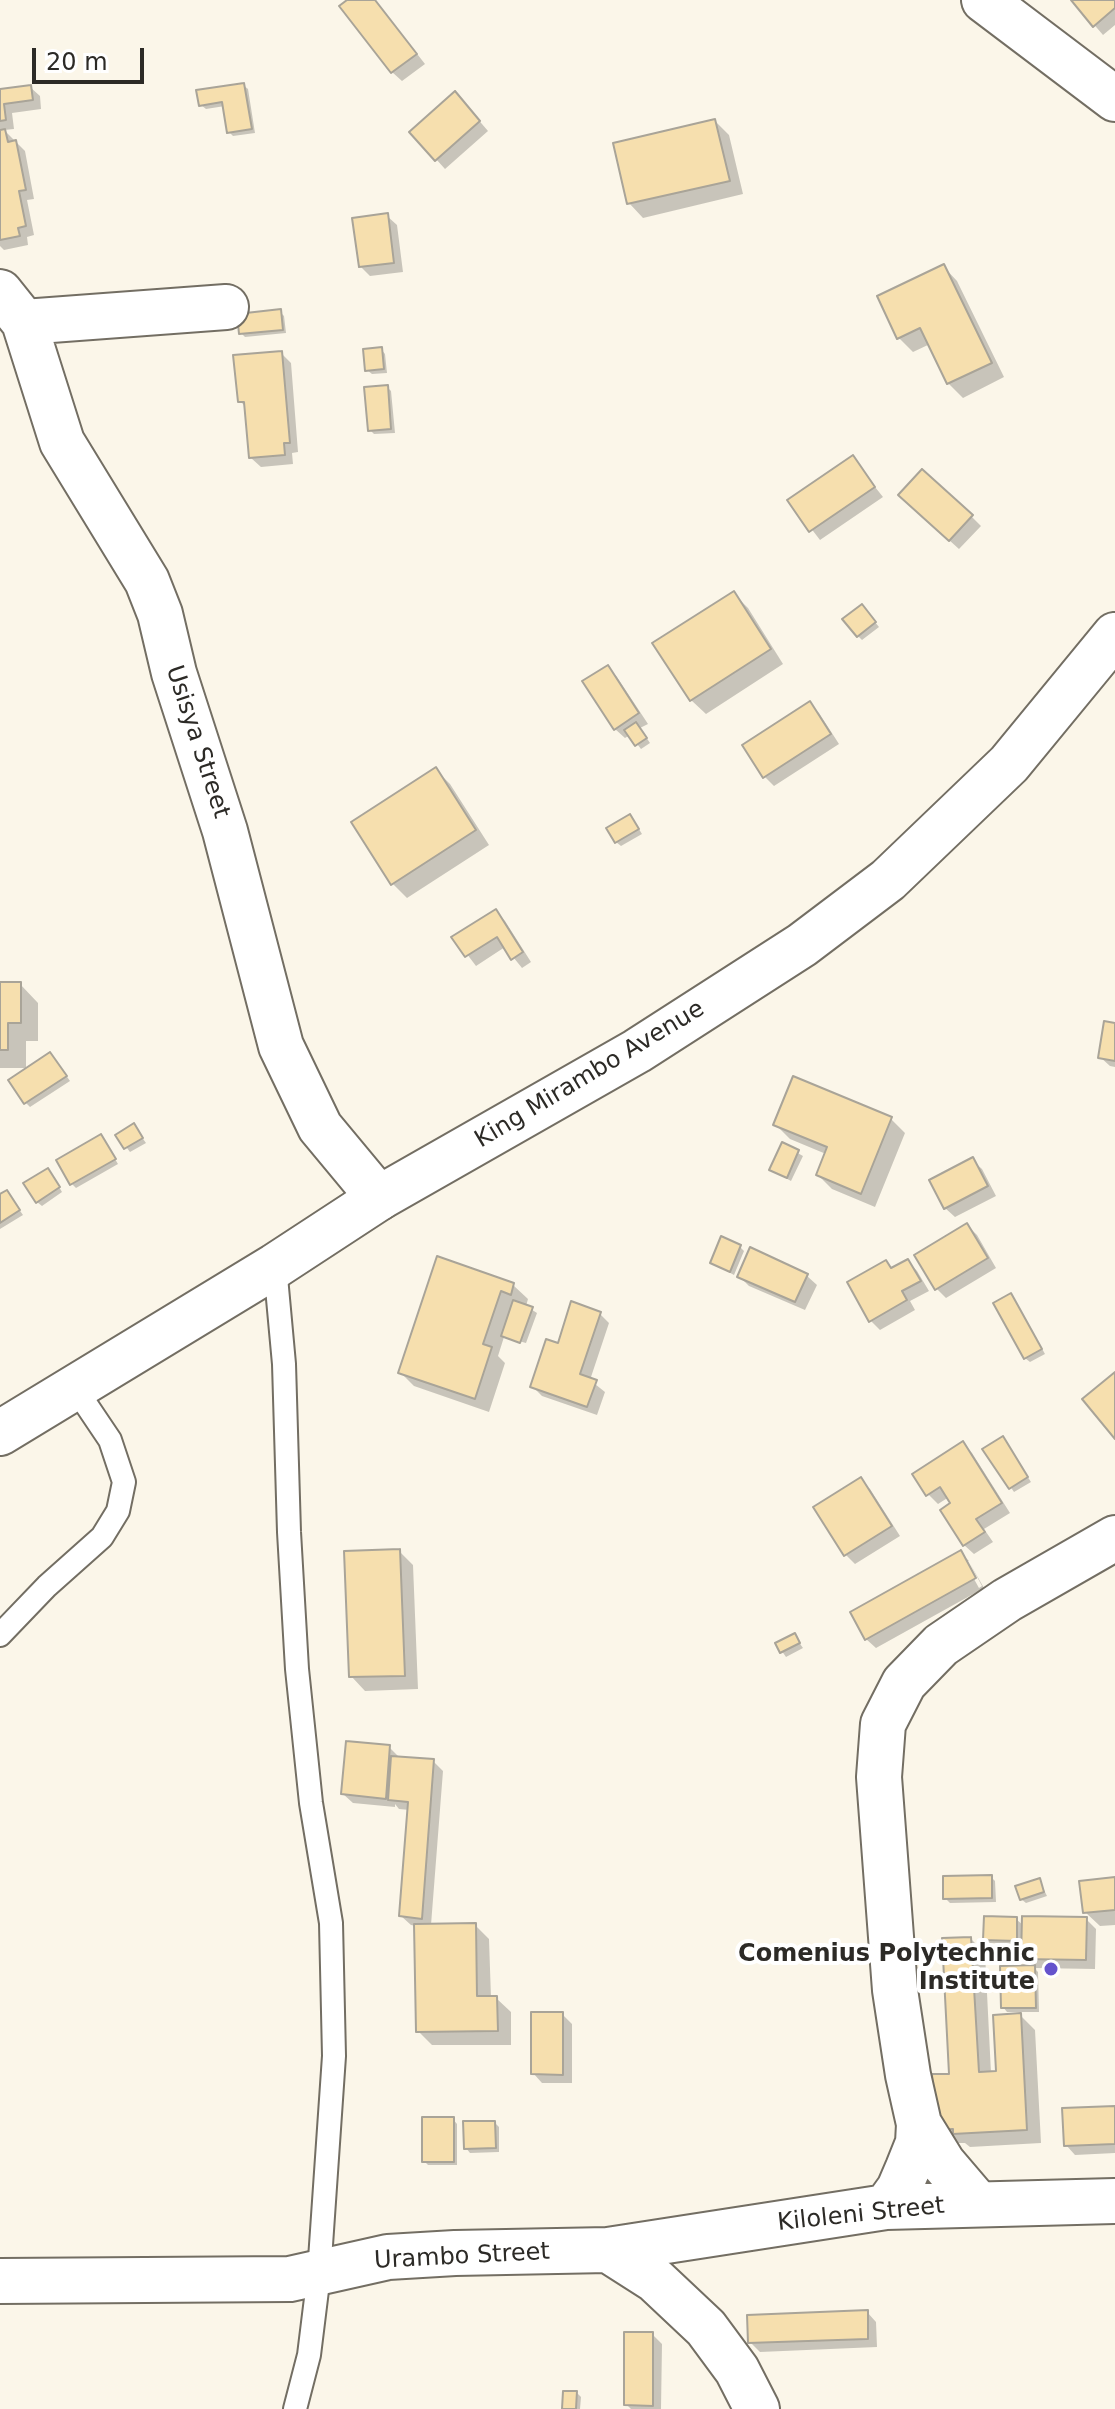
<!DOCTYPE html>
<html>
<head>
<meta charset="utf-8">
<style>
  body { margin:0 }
  #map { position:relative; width:1115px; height:2409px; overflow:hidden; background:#fbf6e9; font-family:"DejaVu Sans",sans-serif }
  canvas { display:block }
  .scale { position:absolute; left:32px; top:48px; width:112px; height:36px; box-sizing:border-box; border:4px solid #2c2a26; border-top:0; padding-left:10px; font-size:24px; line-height:28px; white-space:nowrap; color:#2c2a26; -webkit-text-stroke:6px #fff; paint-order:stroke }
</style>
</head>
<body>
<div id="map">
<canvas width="1115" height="2409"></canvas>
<div class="scale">20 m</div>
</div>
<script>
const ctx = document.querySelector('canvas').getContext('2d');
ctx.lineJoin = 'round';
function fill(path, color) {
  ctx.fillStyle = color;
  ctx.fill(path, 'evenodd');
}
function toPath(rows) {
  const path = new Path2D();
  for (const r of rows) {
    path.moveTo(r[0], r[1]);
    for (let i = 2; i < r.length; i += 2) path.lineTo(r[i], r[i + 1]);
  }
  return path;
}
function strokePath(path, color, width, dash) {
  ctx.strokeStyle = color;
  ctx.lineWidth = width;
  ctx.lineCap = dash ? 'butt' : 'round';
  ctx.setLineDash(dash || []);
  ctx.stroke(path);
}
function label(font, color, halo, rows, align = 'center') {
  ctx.font = font + ' "DejaVu Sans",sans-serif';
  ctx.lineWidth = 8;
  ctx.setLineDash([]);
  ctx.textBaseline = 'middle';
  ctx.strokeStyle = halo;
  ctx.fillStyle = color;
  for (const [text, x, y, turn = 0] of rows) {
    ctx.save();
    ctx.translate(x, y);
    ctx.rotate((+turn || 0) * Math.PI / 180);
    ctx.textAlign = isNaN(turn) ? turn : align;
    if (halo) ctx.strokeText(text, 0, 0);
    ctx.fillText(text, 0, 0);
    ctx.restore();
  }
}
const shadow = toPath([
  [351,0,375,0,425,64,402,81,392,72],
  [1073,0,1115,0,1115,25,1103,35],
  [243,85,248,89,255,133,233,136,229,132,225,106,206,109,201,105],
  [30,87,40,96,41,109,12,113,14,129,4,130,25,151,34,199,27,200,34,235,27,237,28,245,4,250,0,246,0,91],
  [464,103,488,131,445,169,436,159],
  [715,121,729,135,743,194,643,218,629,203],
  [387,216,397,225,403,272,370,276,360,266],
  [943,266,957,281,1004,377,963,398,948,383,930,344,913,352,899,338],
  [280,312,284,316,286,333,245,337,241,333],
  [381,349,385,354,387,373,372,374,367,370],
  [281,353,291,363,298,452,292,453,293,464,261,467,251,458,247,408,240,401],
  [387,387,391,391,395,433,374,434,370,430],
  [852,458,883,497,820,540,790,501],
  [910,505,971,516,981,526,959,549],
  [733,593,748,608,783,664,706,714,691,700],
  [866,611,879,627,862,640,858,636],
  [608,667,617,677,648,724,640,728,650,743,641,749,630,735,625,738,615,729],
  [810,704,819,713,839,744,774,786,765,777],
  [436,770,450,784,489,845,407,898,393,884],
  [634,821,642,834,621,846,616,842],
  [496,912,505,921,531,962,522,968,505,947,476,966,454,937],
  [0,984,20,984,38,1003,38,1041,26,1041,26,1068,0,1068],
  [1115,1025,1115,1067,1110,1066,1100,1057],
  [54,1058,70,1081,30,1107,26,1103],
  [891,1119,905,1133,875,1207,832,1189,818,1175,826,1154,790,1139,776,1125],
  [134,1126,146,1143,130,1152,118,1136],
  [101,1136,118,1164,76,1188,72,1184],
  [783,1145,803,1156,791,1181,771,1170],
  [972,1160,982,1169,996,1196,955,1217,945,1208],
  [52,1175,62,1192,42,1206,37,1202],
  [7,1192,23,1215,0,1229,0,1197],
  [967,1225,977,1235,996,1268,946,1298,937,1289],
  [740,1247,744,1251,734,1275,712,1263],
  [438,1259,513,1285,528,1299,526,1306,537,1313,526,1343,504,1337,498,1356,505,1363,489,1412,414,1386,400,1372],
  [908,1261,917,1271,929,1291,910,1301,915,1310,880,1330,870,1320,886,1263,893,1269],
  [739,1276,807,1276,817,1285,805,1310,749,1286],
  [1015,1300,1045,1354,1030,1362,1025,1358],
  [600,1314,609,1323,590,1380,605,1392,597,1415,542,1396,532,1386,559,1345],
  [1006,1443,1031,1482,1014,1492,985,1450],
  [962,1444,972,1453,1010,1513,984,1529,993,1542,974,1554,964,1545,949,1497,938,1504,928,1494],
  [860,1480,870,1489,900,1536,855,1564,846,1555],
  [399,1551,413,1565,418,1689,365,1691,351,1676],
  [960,1553,969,1561,964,1561,979,1588,982,1586,969,1562,984,1588,876,1648,866,1639],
  [794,1635,803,1648,786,1657,777,1644],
  [389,1747,399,1757,433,1761,443,1771,431,1925,475,1925,489,1939,491,1998,496,1998,511,2012,511,2045,432,2045,418,2031,416,1926,411,1925,401,1916,410,1810,399,1809,395,1804,395,1807,353,1803,343,1794],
  [991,1877,995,1881,996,1902,950,1903,945,1898],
  [1115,1879,1115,1925,1100,1926,1085,1912],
  [1039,1880,1047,1896,1026,1903,1021,1899],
  [1016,1919,1024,1926,1086,1919,1096,1929,1095,1969,1034,1968,1038,1972,1039,2012,1007,2012,1003,2007,1032,1967,1023,1958,1023,1944,990,1943,985,1939],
  [971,1939,985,1953,991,2073,998,2073,1020,2015,1035,2030,1041,2143,970,2147,965,2143,951,2143,937,2129,951,2075],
  [562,2014,572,2024,572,2083,542,2083,533,2073],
  [1115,2108,1115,2153,1075,2155,1066,2145],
  [453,2119,457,2124,457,2165,428,2165,424,2161],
  [495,2123,499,2127,499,2152,470,2153,466,2148],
  [867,2312,876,2322,877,2347,760,2352,750,2342],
  [652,2334,662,2344,661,2409,631,2409,626,2404],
  [577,2393,581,2397,580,2409,564,2409]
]);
const building = toPath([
  [347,0,375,0,417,54,391,73,339,6,347,0],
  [1071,0,1115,0,1115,8,1093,27,1071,0],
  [244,83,252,129,227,133,222,102,199,106,196,90,244,83],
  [31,85,33,100,4,104,6,120,0,121,0,89,31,85],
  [455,91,480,121,435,161,409,132,455,91],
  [715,119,730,181,627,204,613,143,715,119],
  [5,129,8,142,16,140,26,190,19,191,26,226,18,228,20,236,0,240,0,130,5,129],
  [388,213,394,263,359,267,352,218,388,213],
  [944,264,992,363,947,384,920,328,897,339,877,296,944,264],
  [281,309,283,330,239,334,237,314,281,309],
  [382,347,384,369,365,371,363,349,382,347],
  [282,351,290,443,284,443,285,455,249,458,244,402,238,402,233,355,282,351],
  [388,385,391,429,368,431,364,387,388,385],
  [853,455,875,487,809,532,787,500,853,455],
  [922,469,973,515,949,541,898,495,922,469],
  [734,591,771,649,690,701,652,643,734,591],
  [862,604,876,622,857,637,842,619,862,604],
  [608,665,639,713,614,730,582,681,608,665],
  [810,701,831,734,763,778,742,745,810,701],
  [636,722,647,738,635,746,624,730,636,722],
  [436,767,476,830,391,885,351,822,436,767],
  [630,814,639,829,615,843,606,828,630,814],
  [496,909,523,952,511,960,497,937,465,957,451,937,496,909],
  [0,982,21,982,21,1023,8,1023,8,1050,0,1050,0,982],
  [1104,1021,1115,1023,1115,1061,1098,1058,1104,1021],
  [50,1052,67,1076,24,1104,8,1080,50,1052],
  [793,1076,892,1117,861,1194,816,1175,827,1147,773,1125,793,1076],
  [134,1123,143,1138,124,1149,115,1135,134,1123],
  [101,1134,116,1159,70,1185,56,1160,101,1134],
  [782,1142,799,1150,787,1178,769,1170,782,1142],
  [973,1157,988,1186,944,1209,929,1180,973,1157],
  [48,1168,60,1187,36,1203,23,1183,48,1168],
  [7,1190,20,1210,0,1223,0,1194,7,1190],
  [967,1223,988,1258,935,1290,914,1255,967,1223],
  [721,1236,741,1245,730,1272,710,1263,721,1236],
  [750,1247,808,1274,795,1302,737,1277,750,1247],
  [437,1256,514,1283,511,1295,501,1291,483,1344,492,1347,475,1399,398,1373,437,1256],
  [908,1259,921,1281,902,1291,907,1300,869,1322,847,1282,886,1260,891,1268,908,1259],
  [1011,1293,1042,1349,1024,1359,993,1303,1011,1293],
  [513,1300,533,1307,520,1343,501,1336,513,1300],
  [571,1301,601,1312,580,1374,597,1380,587,1407,530,1387,546,1339,558,1343,571,1301],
  [1115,1372,1115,1439,1082,1399,1115,1372],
  [1003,1436,1028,1477,1009,1489,982,1449,1003,1436],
  [963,1441,1002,1503,976,1519,985,1532,963,1546,940,1510,950,1503,940,1487,926,1496,912,1474,963,1441],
  [861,1477,892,1526,844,1556,813,1507,861,1477],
  [400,1549,405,1676,349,1677,344,1551,400,1549],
  [961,1550,976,1578,865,1640,850,1612,961,1550],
  [795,1633,800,1643,780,1653,775,1643,795,1633],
  [346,1741,390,1745,386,1799,341,1794,346,1741],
  [391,1756,434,1759,422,1919,399,1916,408,1802,388,1800,391,1756],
  [992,1875,992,1898,943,1899,943,1876,992,1875],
  [1115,1877,1115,1910,1083,1913,1079,1881,1115,1877],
  [1040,1878,1044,1892,1020,1900,1015,1886,1040,1878],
  [984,1916,1017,1917,1017,1941,983,1940,984,1916],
  [1022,1916,1087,1917,1086,1960,1021,1959,1022,1916],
  [476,1923,477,1996,497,1996,498,2031,416,2032,414,1924,476,1923],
  [971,1937,979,2072,996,2071,993,2015,1021,2013,1027,2130,953,2134,953,2129,935,2130,932,2074,949,2074,942,1938,971,1937],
  [1035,1965,1036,2008,1001,2008,1000,1966,1035,1965],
  [531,2012,563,2012,563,2075,531,2074,531,2012],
  [1115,2106,1115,2144,1064,2146,1062,2108,1115,2106],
  [422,2117,454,2117,454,2162,422,2162,422,2117],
  [463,2121,495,2121,496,2148,464,2149,463,2121],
  [868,2310,868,2339,748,2343,747,2315,868,2310],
  [624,2332,653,2332,653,2406,624,2405,624,2332],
  [563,2391,577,2391,576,2409,562,2409,563,2391]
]);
const service = toPath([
  [275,1266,284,1364,289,1532,297,1669,311,1803,331,1923,334,2056,319,2274,309,2355,295,2409],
  [0,1635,47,1586,102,1537,118,1511,124,1482,110,1440,75,1388]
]);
const minor = toPath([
  [984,0,1115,99],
  [0,292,24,322,62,442,147,581,160,614,174,673,225,831,281,1046,320,1127,379,1198],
  [24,322,226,307],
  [919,2124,943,2163,978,2204],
  [886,2207,899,2189,908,2168,918,2143,919,2124,908,2075,895,1990,879,1777,883,1724,904,1683,941,1645,1007,1600,1115,1538],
  [608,2250,886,2207,1115,2201],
  [0,2281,290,2279,388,2257,455,2253,608,2250,655,2280,706,2328,737,2370,757,2409]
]);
const secondary = toPath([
  [0,1433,275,1266,379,1198,637,1051,802,945,888,880,1009,764,1115,635]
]);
const markers = [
  [1051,1969,8,"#6553cc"]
];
const streetNames = [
  ["Usisya Street",197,742,72],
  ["King Mirambo Avenue",590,1075,-31],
  ["Kiloleni Street",861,2215,-6],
  ["Urambo Street",462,2257,-3]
];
const poiNames = [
  ["Comenius Polytechnic",1035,1955],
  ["Institute",1035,1983]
];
fill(shadow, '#0003');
fill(building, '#f6dfae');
strokePath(building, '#a9a498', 2);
strokePath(service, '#736e63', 26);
strokePath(minor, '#736e63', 48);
strokePath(secondary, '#736e63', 48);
strokePath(service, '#fff', 22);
strokePath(minor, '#fff', 44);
strokePath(secondary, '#fff', 44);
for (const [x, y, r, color] of markers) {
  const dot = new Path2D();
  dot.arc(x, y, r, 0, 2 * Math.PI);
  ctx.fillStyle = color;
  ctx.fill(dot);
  strokePath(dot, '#fff', 3);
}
label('24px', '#2c2a26', '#fff', streetNames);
label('bold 24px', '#2c2a26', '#fff', poiNames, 'right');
</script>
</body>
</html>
